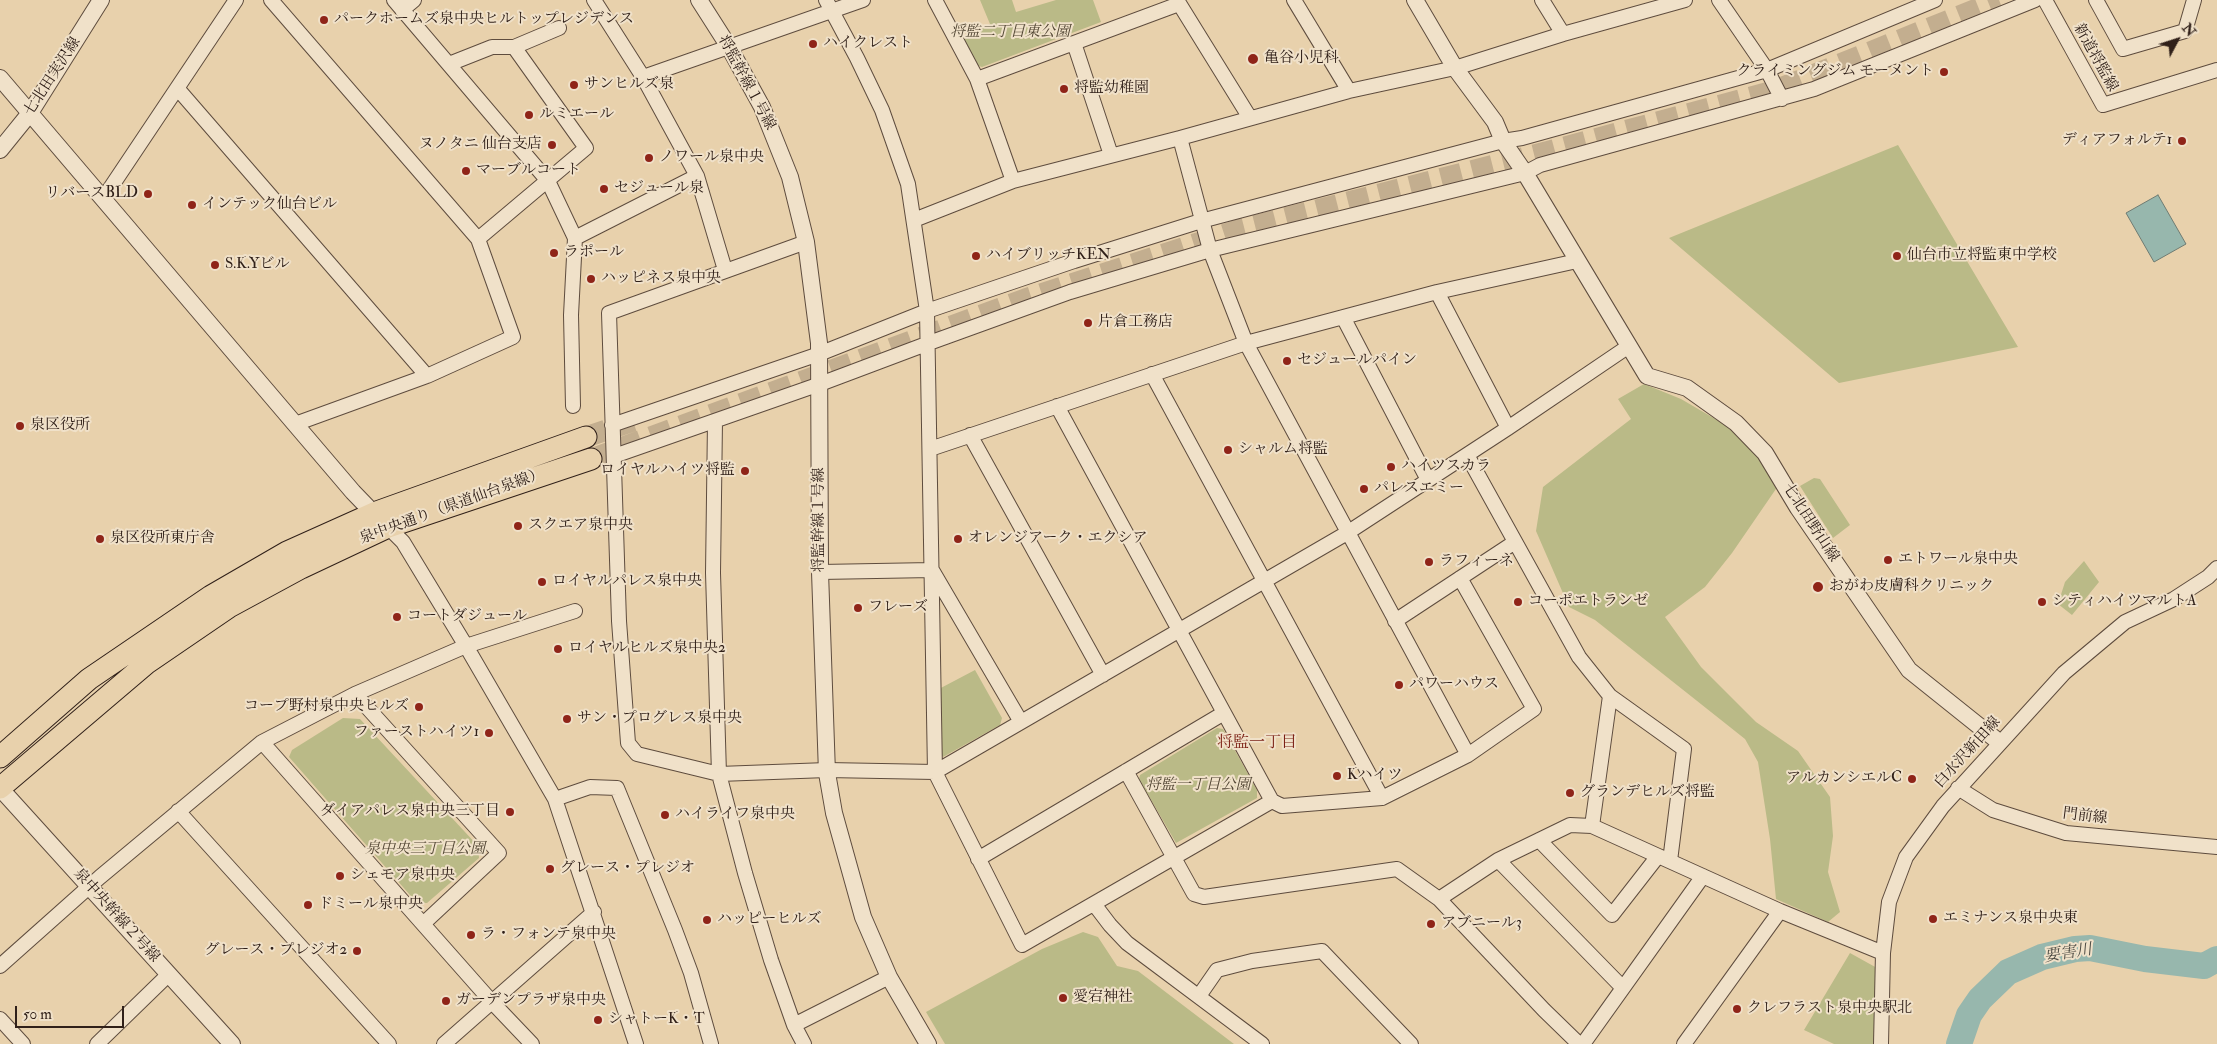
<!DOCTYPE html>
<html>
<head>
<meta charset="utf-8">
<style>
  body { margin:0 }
  #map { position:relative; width:2217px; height:1044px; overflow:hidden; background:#e8d1ac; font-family:"IM FELL Double Pica",serif }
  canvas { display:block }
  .north { position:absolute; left:2152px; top:15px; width:50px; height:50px; -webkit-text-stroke:4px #f0e1c9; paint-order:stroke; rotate:50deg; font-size:14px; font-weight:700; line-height:20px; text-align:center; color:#302019 }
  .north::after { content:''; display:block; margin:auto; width:18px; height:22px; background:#302019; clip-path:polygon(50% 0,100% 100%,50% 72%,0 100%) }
  .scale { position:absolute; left:15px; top:1006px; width:109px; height:22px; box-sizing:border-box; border:2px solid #302019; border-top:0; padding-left:6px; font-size:15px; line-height:18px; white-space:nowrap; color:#302019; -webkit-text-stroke:4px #f0e1c9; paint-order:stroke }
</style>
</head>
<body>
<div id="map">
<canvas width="2217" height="1044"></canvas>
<div class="north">N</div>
<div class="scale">50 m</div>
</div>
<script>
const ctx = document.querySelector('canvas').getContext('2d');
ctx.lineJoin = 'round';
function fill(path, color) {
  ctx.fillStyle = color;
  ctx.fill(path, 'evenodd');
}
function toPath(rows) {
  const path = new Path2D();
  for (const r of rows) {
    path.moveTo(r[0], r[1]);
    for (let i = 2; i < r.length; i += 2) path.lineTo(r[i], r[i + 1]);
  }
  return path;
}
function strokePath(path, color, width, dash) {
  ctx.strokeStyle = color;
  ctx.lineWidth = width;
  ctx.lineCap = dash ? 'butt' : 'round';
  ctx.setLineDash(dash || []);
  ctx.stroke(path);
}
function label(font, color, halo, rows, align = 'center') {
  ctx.font = font + ' "IM FELL Double Pica","Noto Serif JP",serif';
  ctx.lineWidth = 4;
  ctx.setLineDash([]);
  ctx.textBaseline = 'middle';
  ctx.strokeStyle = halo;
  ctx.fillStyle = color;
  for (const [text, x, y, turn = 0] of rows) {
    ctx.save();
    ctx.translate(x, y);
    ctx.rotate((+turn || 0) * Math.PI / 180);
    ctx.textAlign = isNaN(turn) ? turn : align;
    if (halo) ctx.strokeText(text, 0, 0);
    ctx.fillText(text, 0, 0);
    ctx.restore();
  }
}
const green = toPath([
  [980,0,1012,0,1016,12,1056,0,1093,0,1101,22,982,67,976,65,963,38,990,24],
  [1898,145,2018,347,1839,383,1669,238],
  [1644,384,1681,399,1729,427,1755,452,1778,486,1732,553,1705,587,1665,617,1701,667,1756,722,1798,751,1830,797,1833,836,1828,872,1840,912,1828,922,1776,899,1770,839,1758,762,1745,739,1595,620,1569,607,1536,531,1543,487,1631,419,1618,399],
  [1814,478,1820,479,1850,525,1833,538,1800,486],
  [2084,561,2099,582,2072,615,2058,604,2065,582],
  [975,670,1002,718,1000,725,943,757,940,752,937,690],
  [343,718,360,719,478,846,479,858,427,903,417,903,289,757,292,750],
  [1217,728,1223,729,1257,790,1257,798,1176,843,1139,779,1140,775],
  [1083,932,1098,937,1117,966,1138,971,1234,1044,945,1044,926,1012,1042,949],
  [1850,953,1877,968,1875,1044,1834,1044,1804,1030]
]);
const water = toPath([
  [2158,195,2186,244,2154,262,2126,213,2158,195]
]);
const river = toPath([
  [1959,1044,1969,1015,1980,999,2008,972,2042,957,2075,949,2090,948,2145,959,2204,966,2217,959]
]);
const primaryTunnel = toPath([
  [586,437,633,421],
  [591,459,1025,299,1241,229,1546,152,1773,91,1999,0]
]);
const minor = toPath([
  [271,0,478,239,586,148,514,47],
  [394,0,548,181,575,238],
  [594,0,643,77],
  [826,0,857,58,882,110,908,184,927,311,935,772,1022,945,1272,801,1282,806,1382,798,1468,755,1534,709,1460,578],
  [935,0,977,79,1013,181],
  [1177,0,1250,118],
  [1294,0,1349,91],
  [1542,0,1563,34],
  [1719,0,1767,70,1782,99],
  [2045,0,2103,105,2217,70],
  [2096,0,2123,49,2185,31,2194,0],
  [402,10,414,0],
  [1074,43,1111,155],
  [449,64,492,47,514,47,559,28],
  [977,79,1179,4],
  [177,88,427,376],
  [1180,138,1210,250,1246,343,1468,755],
  [103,199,236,0],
  [914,220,1013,181,1180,138,1349,91,1455,68,1563,34,1685,0],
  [806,242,609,313,619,621,628,743,637,754,719,774,827,770,935,772,1347,533,1508,428,1629,346],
  [725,270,697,176,643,77,863,0],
  [1437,292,1508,428],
  [1343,317,1428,480],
  [1152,374,1382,798],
  [573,406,571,315,575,238,697,176],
  [1057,406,1272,801],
  [715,421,713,573,719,774,745,873,771,960,794,1025,804,1044],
  [295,424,427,376,513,337,478,239],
  [612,425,819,354,927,311,1074,261,1201,221,1503,141,1522,138,1767,70,1935,0],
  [970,435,1103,675],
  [930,449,1246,343,1437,292,1577,261],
  [1467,455,1579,657,1610,696,1592,826,1780,911,1883,953],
  [614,456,820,384,929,343,1070,292,1210,250,1525,173,1540,165,1814,89,2035,0],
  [388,527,403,542,466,646,555,799,636,1044],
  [820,572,932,570,1021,722],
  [1395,621,1515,542],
  [355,694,499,853,423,924],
  [1610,696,1684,749,1670,861],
  [262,742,491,1001,532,1044],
  [1126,771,1194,894,1204,897,1397,869,1439,899,1544,1010,1579,1044],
  [1958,788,1993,810,2066,833,2217,847],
  [555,799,590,787,617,788,675,930,691,973,711,1044],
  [178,811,389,1044],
  [1539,840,1612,915,1658,856],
  [978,859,1224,713],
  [1498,860,1622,987],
  [1439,899,1498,860,1570,825,1592,826],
  [1094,904,1110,925,1127,943,1262,1044],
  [0,966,100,877,262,742,355,694,466,646,575,611],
  [1199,996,1217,970,1252,961,1322,951,1411,1044],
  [0,1019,23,1044],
  [794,1025,889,977],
  [97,1044,168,975],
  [444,1044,594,912],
  [1583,1044,1703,876],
  [1684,1044,1780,911],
  [1881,1044,1883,953,1889,902,1906,857,1943,806,2064,673,2125,622,2174,599,2208,577,2217,568]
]);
const tertiary = toPath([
  [699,0,729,47,762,107,790,177,806,242,819,343,820,572,827,773,834,813,863,917,889,977,928,1044],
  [1415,0,1455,68,1495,122,1503,141,1525,173,1647,376,1687,388,1736,423,1765,453,1798,508,1909,670,1999,742],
  [0,78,295,424,353,492,380,520],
  [0,150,30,113,101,0],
  [0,788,232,1044]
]);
const primary = toPath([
  [0,757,89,679,211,596,287,552,374,513,586,437],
  [0,788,147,663,229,607,301,568,388,527,591,459]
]);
const markers = [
  [324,20,5,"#8f2418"],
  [813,44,5,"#8f2418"],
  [1253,59,6,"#8f2418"],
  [1944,72,5,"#8f2418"],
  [574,85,5,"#8f2418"],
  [1064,89,5,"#8f2418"],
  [529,115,5,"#8f2418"],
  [2182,141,5,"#8f2418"],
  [552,145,5,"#8f2418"],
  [649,158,5,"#8f2418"],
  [466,171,5,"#8f2418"],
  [604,189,5,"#8f2418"],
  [148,194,5,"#8f2418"],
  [192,205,5,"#8f2418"],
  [554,253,5,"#8f2418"],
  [976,256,5,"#8f2418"],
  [1897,256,5,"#8f2418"],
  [215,265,5,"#8f2418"],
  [591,279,5,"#8f2418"],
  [1088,323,5,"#8f2418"],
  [1287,361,5,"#8f2418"],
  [20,426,5,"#8f2418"],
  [1228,450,5,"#8f2418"],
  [1391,467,5,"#8f2418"],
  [745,471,5,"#8f2418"],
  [1364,489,5,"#8f2418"],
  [518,526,5,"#8f2418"],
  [100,539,5,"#8f2418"],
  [958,539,5,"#8f2418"],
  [1888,560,5,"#8f2418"],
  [1429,562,5,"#8f2418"],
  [542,582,5,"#8f2418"],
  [1818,587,6,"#8f2418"],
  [1518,602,5,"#8f2418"],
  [2042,602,5,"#8f2418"],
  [858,608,5,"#8f2418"],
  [397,617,5,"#8f2418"],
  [558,649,5,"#8f2418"],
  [1399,685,5,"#8f2418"],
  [419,707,5,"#8f2418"],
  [567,719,5,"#8f2418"],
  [489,733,5,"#8f2418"],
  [1337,776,5,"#8f2418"],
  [1912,779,5,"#8f2418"],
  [1570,793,5,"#8f2418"],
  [510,812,5,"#8f2418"],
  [665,815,5,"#8f2418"],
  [550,869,5,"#8f2418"],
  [340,876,5,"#8f2418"],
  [308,905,5,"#8f2418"],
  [1933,919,5,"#8f2418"],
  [707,920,5,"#8f2418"],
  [1431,924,5,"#8f2418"],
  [471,935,5,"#8f2418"],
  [357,951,5,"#8f2418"],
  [1063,998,5,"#8f2418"],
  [446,1001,5,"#8f2418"],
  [1737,1009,5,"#8f2418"],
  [598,1020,5,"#8f2418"]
];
const poiNames = [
  ["パークホームズ泉中央ヒルトップレジデンス",334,20],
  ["ハイクレスト",823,44],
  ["亀谷小児科",1264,59],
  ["クライミングジム モーメント",1934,72,"right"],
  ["サンヒルズ泉",584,85],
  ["将監幼稚園",1074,89],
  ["ルミエール",539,115],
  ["ディアフォルテ1",2172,141,"right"],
  ["ヌノタニ 仙台支店",542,145,"right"],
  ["ノワール泉中央",659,158],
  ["マーブルコート",476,171],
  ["セジュール泉",614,189],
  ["リバースBLD",138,194,"right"],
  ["インテック仙台ビル",202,205],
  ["ラポール",564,253],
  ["ハイブリッチKEN",986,256],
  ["仙台市立将監東中学校",1907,256],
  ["S.K.Yビル",225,265],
  ["ハッピネス泉中央",601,279],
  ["片倉工務店",1098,323],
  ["セジュールパイン",1297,361],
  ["泉区役所",30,426],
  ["シャルム将監",1238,450],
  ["ハイツスカラ",1401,467],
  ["ロイヤルハイツ将監",735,471,"right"],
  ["パレスエミー",1374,489],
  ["スクエア泉中央",528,526],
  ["泉区役所東庁舎",110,539],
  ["オレンジアーク・エクシア",968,539],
  ["エトワール泉中央",1898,560],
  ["ラフィーネ",1439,562],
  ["ロイヤルパレス泉中央",552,582],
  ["おがわ皮膚科クリニック",1829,587],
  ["コーポエトランゼ",1528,602],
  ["シティハイツマルトA",2052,602],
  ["フレーズ",868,608],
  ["コートダジュール",407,617],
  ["ロイヤルヒルズ泉中央2",568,649],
  ["パワーハウス",1409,685],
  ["コープ野村泉中央ヒルズ",409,707,"right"],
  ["サン・プログレス泉中央",577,719],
  ["ファーストハイツ1",479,733,"right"],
  ["Kハイツ",1347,776],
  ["アルカンシエルC",1902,779,"right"],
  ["グランデヒルズ将監",1580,793],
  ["ダイアパレス泉中央三丁目",500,812,"right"],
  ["ハイライフ泉中央",675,815],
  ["グレース・プレジオ",560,869],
  ["シェモア泉中央",350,876],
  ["ドミール泉中央",318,905],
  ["エミナンス泉中央東",1943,919],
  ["ハッピーヒルズ",717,920],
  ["アブニール3",1441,924],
  ["ラ・フォンテ泉中央",481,935],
  ["グレース・プレジオ2",347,951,"right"],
  ["愛宕神社",1073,998],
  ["ガーデンプラザ泉中央",456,1001],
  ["クレフラスト泉中央駅北",1747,1009],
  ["シャトーK・T",608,1020]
];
const parkNames = [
  ["将監二丁目東公園",1010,33],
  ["将監一丁目公園",1198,786],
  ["泉中央三丁目公園",425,850]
];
const streetNames = [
  ["新道将監線",2095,58,61],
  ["七北田実沢線",53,77,-57],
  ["将監幹線１号線",746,83,62],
  ["泉中央通り（県道仙台泉線）",452,507,-20],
  ["将監幹線１号線",820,520,-90],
  ["七北田野山線",1810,523,57],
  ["白水沢新田線",1968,753,-48],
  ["門前線",2085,817,7],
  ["泉中央幹線２号線",116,916,48]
];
const neighbourhoodNames = [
  ["将監一丁目",1257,744]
];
const waterNames = [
  ["要害川",2068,954,-9]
];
fill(green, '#baba87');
fill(water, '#97b7ad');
strokePath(water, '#6e7b72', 1);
strokePath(river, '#97b7ad', 26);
strokePath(primaryTunnel, '#c3ae8f', 21, [21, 11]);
strokePath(minor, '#5e4c3e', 16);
strokePath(tertiary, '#5e4c3e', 18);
strokePath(primary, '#302019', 23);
strokePath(minor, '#f0e1c9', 14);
strokePath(tertiary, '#f0e1c9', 16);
strokePath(primary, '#e8d1ac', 21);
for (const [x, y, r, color] of markers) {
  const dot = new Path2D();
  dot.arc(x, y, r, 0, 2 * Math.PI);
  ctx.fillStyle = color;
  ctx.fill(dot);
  strokePath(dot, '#f0e1c9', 2);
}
label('15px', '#302019', '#f0e1c9', poiNames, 'left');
label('italic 15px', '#524634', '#f0e1c9', parkNames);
label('15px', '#302019', '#f0e1c9', streetNames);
label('16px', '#7a1f14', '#f0e1c9', neighbourhoodNames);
label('italic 16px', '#4f4d45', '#f0e1c9', waterNames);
</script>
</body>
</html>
